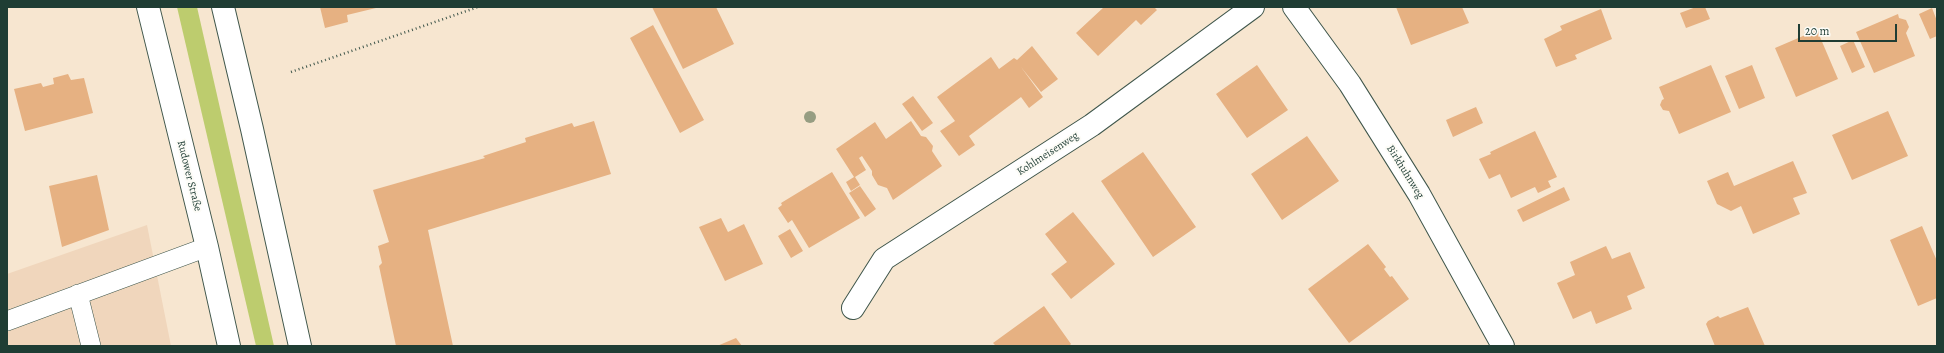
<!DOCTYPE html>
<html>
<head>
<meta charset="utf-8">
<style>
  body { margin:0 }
  #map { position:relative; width:1944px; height:353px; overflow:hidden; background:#f7e6d0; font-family:Alegreya,serif }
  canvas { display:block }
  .frame { position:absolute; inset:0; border:8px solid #1f3d34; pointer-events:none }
  .scale { position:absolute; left:1798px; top:24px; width:99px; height:18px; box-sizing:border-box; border:2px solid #1f3d34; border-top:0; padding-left:5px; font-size:12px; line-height:14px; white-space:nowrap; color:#1f3d34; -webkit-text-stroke:3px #fdfcf7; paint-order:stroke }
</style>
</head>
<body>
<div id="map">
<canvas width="1944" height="353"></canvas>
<div class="frame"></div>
<div class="scale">20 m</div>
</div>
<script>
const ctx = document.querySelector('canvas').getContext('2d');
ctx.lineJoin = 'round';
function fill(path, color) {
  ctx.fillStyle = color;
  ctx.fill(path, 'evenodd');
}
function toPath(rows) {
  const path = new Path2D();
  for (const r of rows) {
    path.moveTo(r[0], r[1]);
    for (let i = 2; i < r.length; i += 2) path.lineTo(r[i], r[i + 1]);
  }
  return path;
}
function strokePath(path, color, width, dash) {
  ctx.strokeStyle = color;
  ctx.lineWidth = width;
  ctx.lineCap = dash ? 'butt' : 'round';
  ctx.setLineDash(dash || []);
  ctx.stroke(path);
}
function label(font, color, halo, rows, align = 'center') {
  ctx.font = font + ' Alegreya,serif';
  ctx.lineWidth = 4;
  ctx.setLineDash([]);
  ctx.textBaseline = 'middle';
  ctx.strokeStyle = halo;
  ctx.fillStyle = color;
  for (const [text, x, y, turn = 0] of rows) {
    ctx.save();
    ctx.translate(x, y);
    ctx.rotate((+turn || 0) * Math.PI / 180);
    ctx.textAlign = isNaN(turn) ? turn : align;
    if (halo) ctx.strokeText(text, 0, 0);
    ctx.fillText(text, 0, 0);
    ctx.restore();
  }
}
const built = toPath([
  [147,225,171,346,7,346,7,274]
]);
const green = toPath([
  [177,7,197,7,274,346,256,346]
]);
const building = toPath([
  [320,7,376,7,376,8,347,15,348,22,325,28],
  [652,7,716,7,734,44,683,69],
  [1104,7,1154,7,1157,10,1141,25,1136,20,1098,56,1076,33],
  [1396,7,1462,7,1469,23,1411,45],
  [1696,7,1705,7,1710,19,1686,28,1680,13],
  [1932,8,1937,21,1937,36,1930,39,1919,14],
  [1601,9,1612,39,1575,55,1577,59,1556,67,1544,39,1562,30,1560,26],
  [1898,14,1899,18,1906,20,1909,27,1906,33,1915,56,1874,73,1856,32],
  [653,25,704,120,680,133,630,38],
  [1817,30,1838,79,1796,97,1775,48],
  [1853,40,1865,67,1852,73,1840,46],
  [1032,46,1058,79,1041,92,1021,67,1043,97,1029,108,1021,97,969,136,975,145,959,156,940,131,955,121,937,97,991,57,999,69,1014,58,1017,60],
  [1257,65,1288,110,1247,138,1216,94],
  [1711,65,1731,112,1679,134,1669,111,1663,110,1660,105,1662,100,1664,99,1659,87],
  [1752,65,1765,98,1739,109,1725,76],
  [68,74,71,80,84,78,93,113,25,131,14,89,41,83,43,87,54,84,53,78],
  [913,96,933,123,922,131,902,104],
  [1476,107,1483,123,1453,137,1446,120],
  [1888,111,1908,156,1852,180,1832,135],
  [594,121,611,174,428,230,453,346,396,346,379,266,382,263,378,246,389,242,373,190,485,158,483,156,526,142,525,138,572,123,574,127],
  [911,121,921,136,926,137,933,146,932,151,942,166,893,200,887,188,878,185,872,175,872,171,862,156,859,158,866,170,855,177,860,185,851,191,846,182,854,177,836,149,875,122,886,139],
  [1535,131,1557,177,1548,181,1551,187,1538,193,1535,187,1511,198,1500,174,1489,179,1479,159,1491,154,1490,152],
  [1307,136,1339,181,1282,220,1251,174],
  [1143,152,1196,227,1153,257,1101,181],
  [1793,161,1807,193,1793,198,1800,214,1753,234,1741,206,1731,211,1717,204,1707,181,1728,172,1734,186],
  [832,172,860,218,809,248,792,220,788,223,778,208,782,205,781,203],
  [97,175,109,230,62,247,49,186],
  [860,186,876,209,865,217,849,193],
  [1564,187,1570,200,1523,222,1517,210],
  [1073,212,1115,264,1071,299,1051,274,1067,262,1045,234],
  [721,218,728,232,744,224,763,264,725,281,699,227],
  [1922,226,1937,261,1937,298,1918,306,1890,240],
  [790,229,803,251,791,258,778,236],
  [1368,244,1386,267,1384,269,1390,277,1392,276,1409,299,1349,343,1308,289],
  [1606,246,1612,259,1630,252,1645,288,1627,296,1632,309,1596,324,1591,311,1573,319,1557,283,1575,275,1570,262],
  [1044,306,1071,344,1069,346,996,346,993,343],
  [1748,307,1765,346,1715,346,1706,324,1708,321,1718,316,1720,318],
  [736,338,742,346,717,346]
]);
const path = toPath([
  [291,72,478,7]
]);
const service = toPath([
  [78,294,91,346],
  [7,321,207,247]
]);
const minor = toPath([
  [1294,7,1350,84,1419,194,1503,346],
  [853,308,884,259,1092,125,1253,7]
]);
const secondary = toPath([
  [148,7,207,247,229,346],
  [223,7,252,129,300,346]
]);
const trees = [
  [810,117]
];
const streetNames = [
  ["Kohlmeisenweg",1048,154,-33],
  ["Birkhuhnweg",1405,172,58],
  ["Rudower Straße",189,176,76]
];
fill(built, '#f0d6bc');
fill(green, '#bdcc6e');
fill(building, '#e6b182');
strokePath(service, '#3f564b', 20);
strokePath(minor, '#3f564b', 24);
strokePath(secondary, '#3f564b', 24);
strokePath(path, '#3f564b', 2.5, [1, 3]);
strokePath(service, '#fff', 19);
strokePath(minor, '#fff', 22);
strokePath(secondary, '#fff', 22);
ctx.fillStyle = '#969d82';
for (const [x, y] of trees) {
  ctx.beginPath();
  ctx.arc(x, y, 6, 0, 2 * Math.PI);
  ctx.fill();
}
label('11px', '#1f3d34', '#fdfcf7', streetNames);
</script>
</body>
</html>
